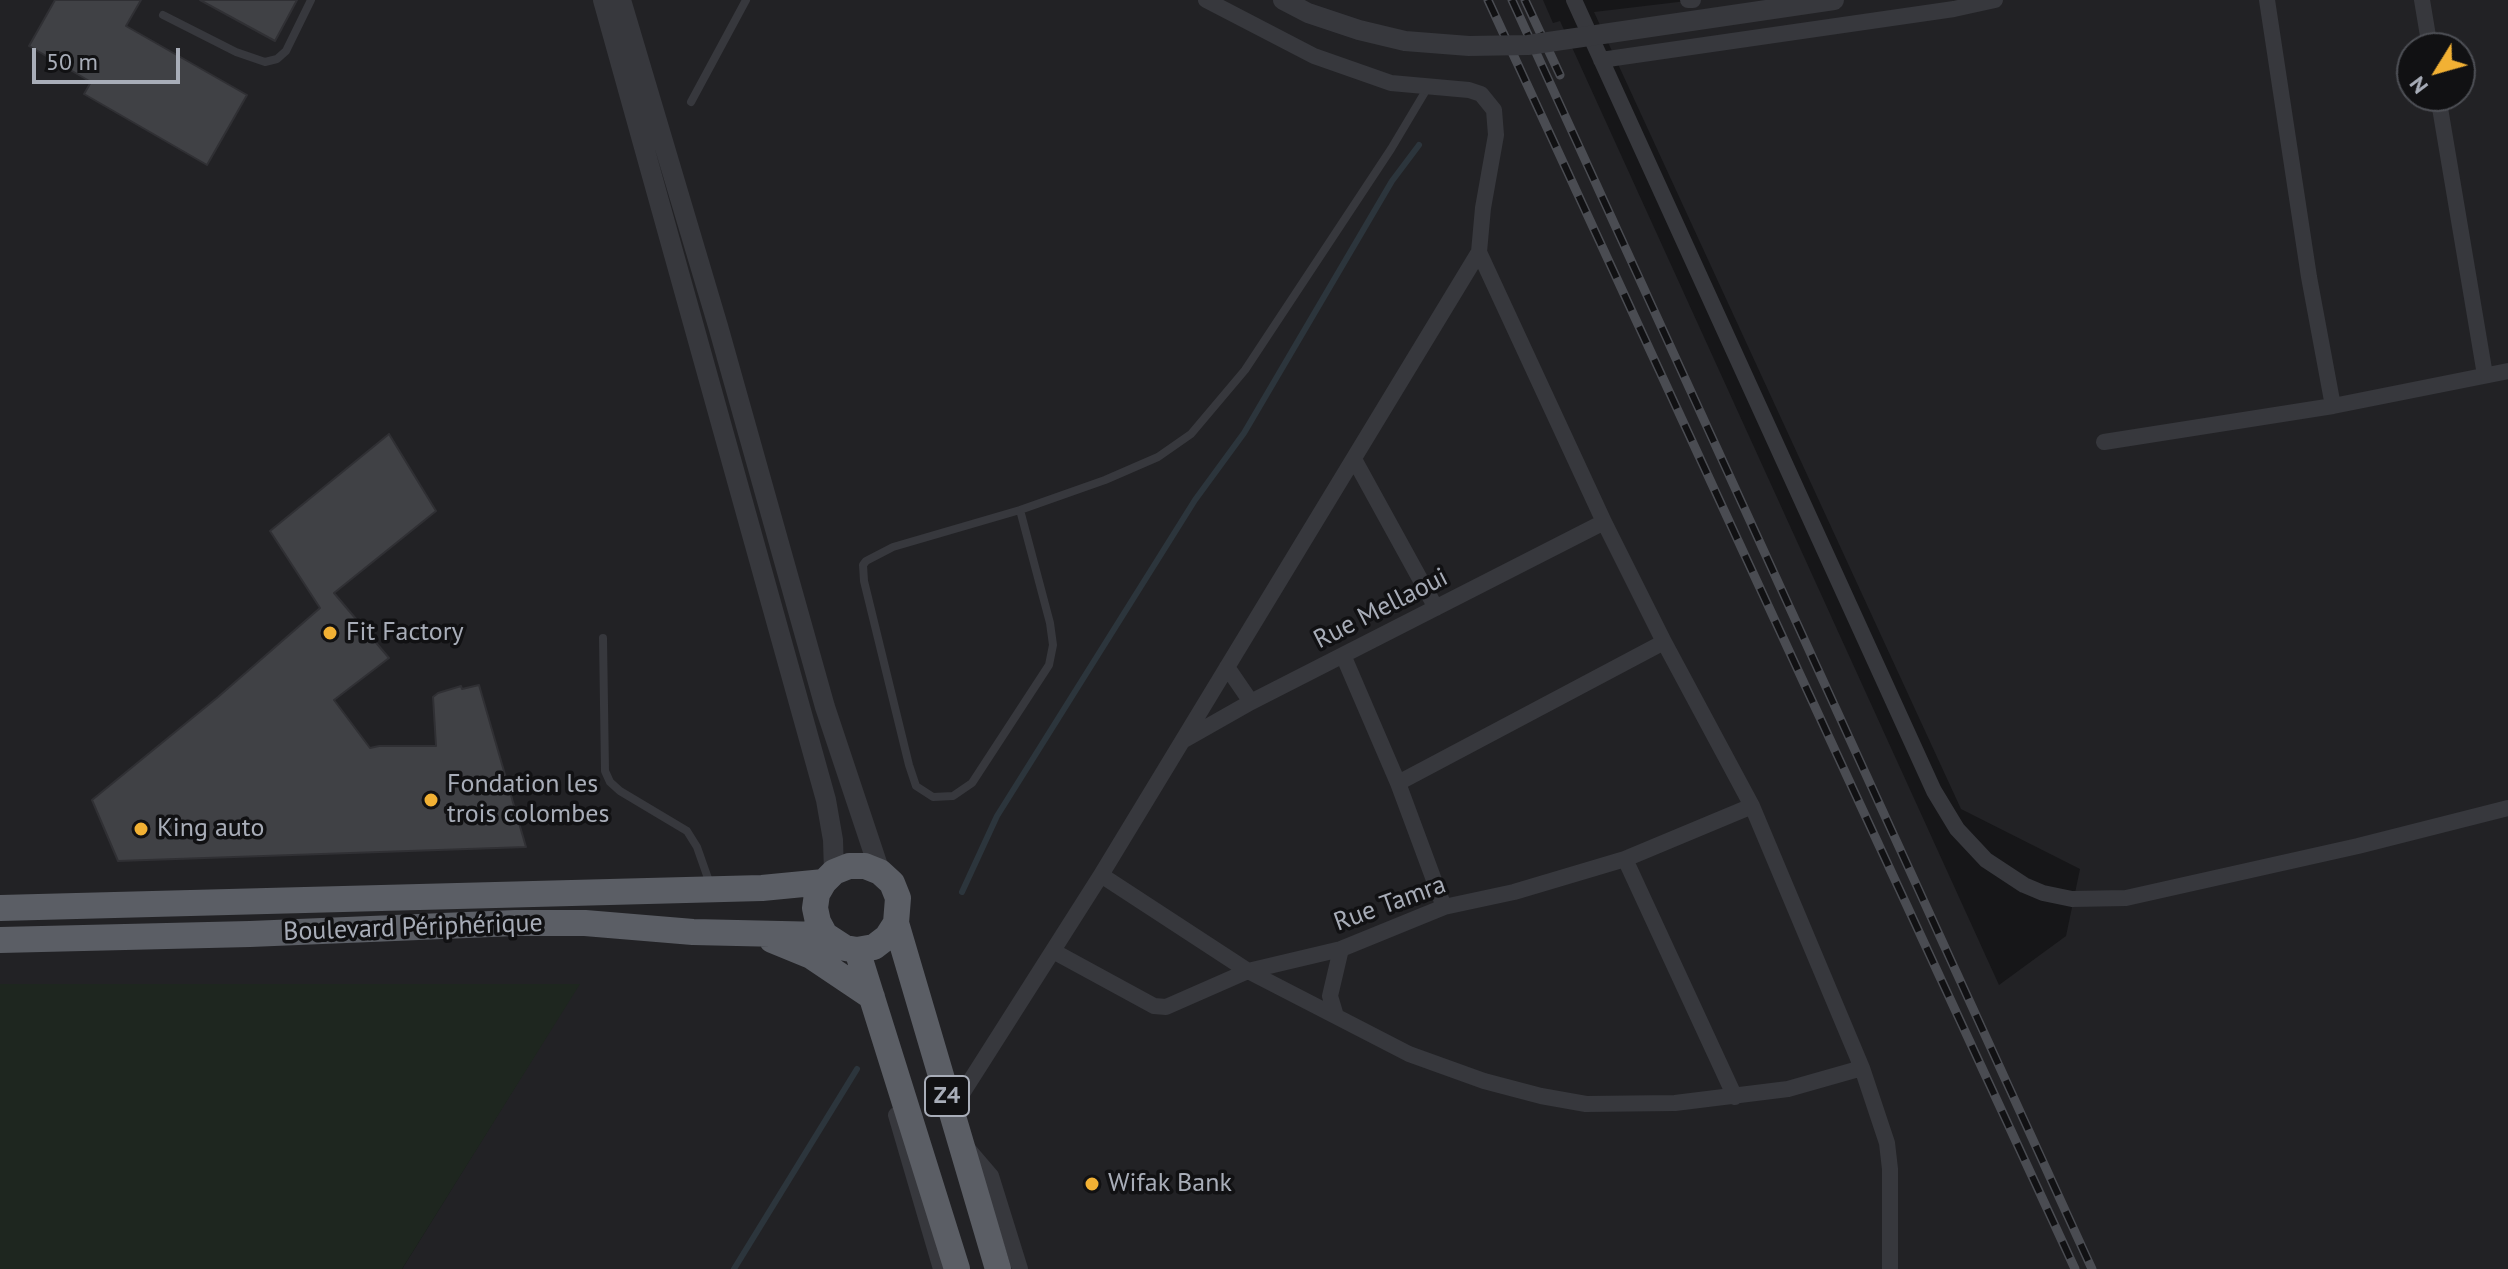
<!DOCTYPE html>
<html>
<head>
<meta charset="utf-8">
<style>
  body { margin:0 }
  #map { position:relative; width:2508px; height:1269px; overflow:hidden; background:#161618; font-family:"PT Sans",sans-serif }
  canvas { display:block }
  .north { position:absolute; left:2396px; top:32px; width:80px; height:80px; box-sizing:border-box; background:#111113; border:2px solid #4d4f55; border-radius:50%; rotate:233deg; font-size:22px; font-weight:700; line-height:32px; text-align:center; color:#a8adb8 }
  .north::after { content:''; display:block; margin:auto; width:28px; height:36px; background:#f2b134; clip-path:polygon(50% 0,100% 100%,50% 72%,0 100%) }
  .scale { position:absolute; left:32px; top:48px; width:148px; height:36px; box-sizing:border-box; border:4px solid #a8adb8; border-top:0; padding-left:10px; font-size:24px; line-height:28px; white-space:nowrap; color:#a8adb8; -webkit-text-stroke:6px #111113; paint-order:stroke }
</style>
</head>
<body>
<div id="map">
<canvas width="2508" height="1269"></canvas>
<div class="north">N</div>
<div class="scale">50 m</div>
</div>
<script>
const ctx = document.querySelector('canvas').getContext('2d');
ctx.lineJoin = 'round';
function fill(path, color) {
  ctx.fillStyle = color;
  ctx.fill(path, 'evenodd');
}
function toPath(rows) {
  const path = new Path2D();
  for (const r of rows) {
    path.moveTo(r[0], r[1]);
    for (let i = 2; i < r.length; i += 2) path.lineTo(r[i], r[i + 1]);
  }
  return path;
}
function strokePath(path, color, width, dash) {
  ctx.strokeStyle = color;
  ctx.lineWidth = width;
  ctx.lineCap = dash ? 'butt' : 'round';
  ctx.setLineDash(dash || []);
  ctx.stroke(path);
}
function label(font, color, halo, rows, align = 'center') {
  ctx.font = font + ' "PT Sans",sans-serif';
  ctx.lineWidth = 7;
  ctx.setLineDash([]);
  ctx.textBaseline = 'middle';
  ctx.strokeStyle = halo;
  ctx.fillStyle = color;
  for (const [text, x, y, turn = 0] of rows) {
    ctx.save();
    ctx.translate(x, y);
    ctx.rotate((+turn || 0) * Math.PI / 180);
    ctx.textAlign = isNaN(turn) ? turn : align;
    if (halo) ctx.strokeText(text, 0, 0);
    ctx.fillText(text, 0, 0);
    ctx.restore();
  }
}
const built = toPath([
  [0,0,1543,0,1553,23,1560,21,1999,985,2066,936,2080,869,1961,809,1594,12,1695,0,2508,0,2508,1269,402,1269,579,984,0,984],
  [2412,48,2460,48,2460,96,2412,96]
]);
const green = toPath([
  [0,984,580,984,402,1269,0,1269]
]);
const stream = toPath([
  [962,892,997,816,1195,500,1244,433,1392,181,1419,145],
  [734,1269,857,1069]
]);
const building = toPath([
  [55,0,141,0,126,26,247,95,207,165,84,94,91,82,29,46,55,0],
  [200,0,297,0,275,41,200,0],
  [389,434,436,511,334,593,389,658,334,700,370,748,379,746,436,746,433,697,438,693,461,686,462,689,479,685,526,847,118,861,92,800,218,697,320,608,270,531,389,434]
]);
const service = toPath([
  [163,15,236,52,265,62,277,59,286,51,311,0],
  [691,102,746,0],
  [1020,510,1050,623,1053,645,1049,665,972,783,953,796,933,797,916,786,909,765,864,581,863,565,866,561,893,547,1020,510,1105,480,1158,457,1191,434,1245,370,1391,149,1428,87],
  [603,638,605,771,610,782,620,791,687,831,697,847,710,884]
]);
const minor = toPath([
  [1206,0,1314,56,1391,83,1469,90,1481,94,1494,110,1496,135,1483,208,1479,252,1604,522,1664,642,1752,806,1862,1068,1887,1143,1890,1169,1890,1269],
  [1574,0,1934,791,1957,829,1986,860,2024,885,2043,893,2072,899,2126,898,2358,846,2508,808],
  [1688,0,1693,0],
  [2267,0,2309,277,2333,406],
  [2422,0,2430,48],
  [1601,60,1954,9,1995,0],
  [2438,96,2485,375],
  [2104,442,2333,406,2508,371],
  [1354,459,1436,608],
  [1343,655,1398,783,1444,907],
  [1227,667,1251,702],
  [1184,740,1251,702,1604,522],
  [1398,783,1664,642],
  [1625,859,1735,1097],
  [1101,875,1248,971,1409,1054,1484,1081,1541,1096,1586,1104,1675,1103,1788,1089,1862,1068],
  [1053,951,1154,1006,1166,1007,1248,971,1341,949,1444,907,1514,892,1625,859,1752,806],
  [1336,1016,1330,996,1341,949],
  [951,1111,1101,875,1479,252],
  [896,1115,941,1269],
  [967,1148,991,1176,1020,1269]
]);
const tertiary = toPath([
  [603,0,826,800,833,840,834,872],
  [621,0,718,326,825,707,880,872]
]);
const trunk = toPath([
  [0,908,762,888,824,882],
  [896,923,887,937,874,947,857,950,845,948,825,935,818,922,815,908,817,894,824,882,834,872,849,866,865,866,880,872,892,883,898,898,896,923,998,1269],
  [0,940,250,934,515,923,585,923,693,932,825,935],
  [772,940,811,956,872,997],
  [857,950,957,1269]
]);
const rail = toPath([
  [1488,0,2075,1269],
  [1512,0,2092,1269],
  [1525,0,1560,75]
]);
const tertiaryBridge = toPath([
  [1283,0,1308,13,1359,30,1405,41,1469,46,1528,45,1834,0]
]);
const markers = [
  [330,633,8,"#f2b134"],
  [431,800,8,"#f2b134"],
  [141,829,8,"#f2b134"],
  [1092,1184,8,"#f2b134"]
];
const shields = [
  [947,1096,44]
];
const shieldNames = [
  ["Z4",947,1096]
];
const streetNames = [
  ["Rue Mellaoui",1381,609,-27],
  ["Rue Tamra",1390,904,-20],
  ["Boulevard Périphérique",413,928,-2]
];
const poiNames = [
  ["Fit Factory",346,633],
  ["Fondation les",447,785],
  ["trois colombes",447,815],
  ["King auto",157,829],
  ["Wifak Bank",1108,1184]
];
fill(built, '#222225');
fill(green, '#1e261f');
strokePath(stream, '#2c353c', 6);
fill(building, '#404145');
strokePath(building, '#303034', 2);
strokePath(service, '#37383d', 8);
strokePath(minor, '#37383d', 16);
strokePath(tertiary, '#37383d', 20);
strokePath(trunk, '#5b5e65', 26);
strokePath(rail, '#4a4c52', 9);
strokePath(rail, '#111113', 6, [18]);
strokePath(tertiaryBridge, '#37383d', 20);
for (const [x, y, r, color] of markers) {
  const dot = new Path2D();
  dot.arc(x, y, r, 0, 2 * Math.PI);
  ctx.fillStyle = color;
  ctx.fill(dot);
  strokePath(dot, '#111113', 3);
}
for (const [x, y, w] of shields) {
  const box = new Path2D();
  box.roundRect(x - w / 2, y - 20, w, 40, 6);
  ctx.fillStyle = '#111113';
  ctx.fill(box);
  strokePath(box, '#a8adb8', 2);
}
label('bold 24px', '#a8adb8', null, shieldNames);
label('26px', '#a8adb8', '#111113', streetNames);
label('26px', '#a8adb8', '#111113', poiNames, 'left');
</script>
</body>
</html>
